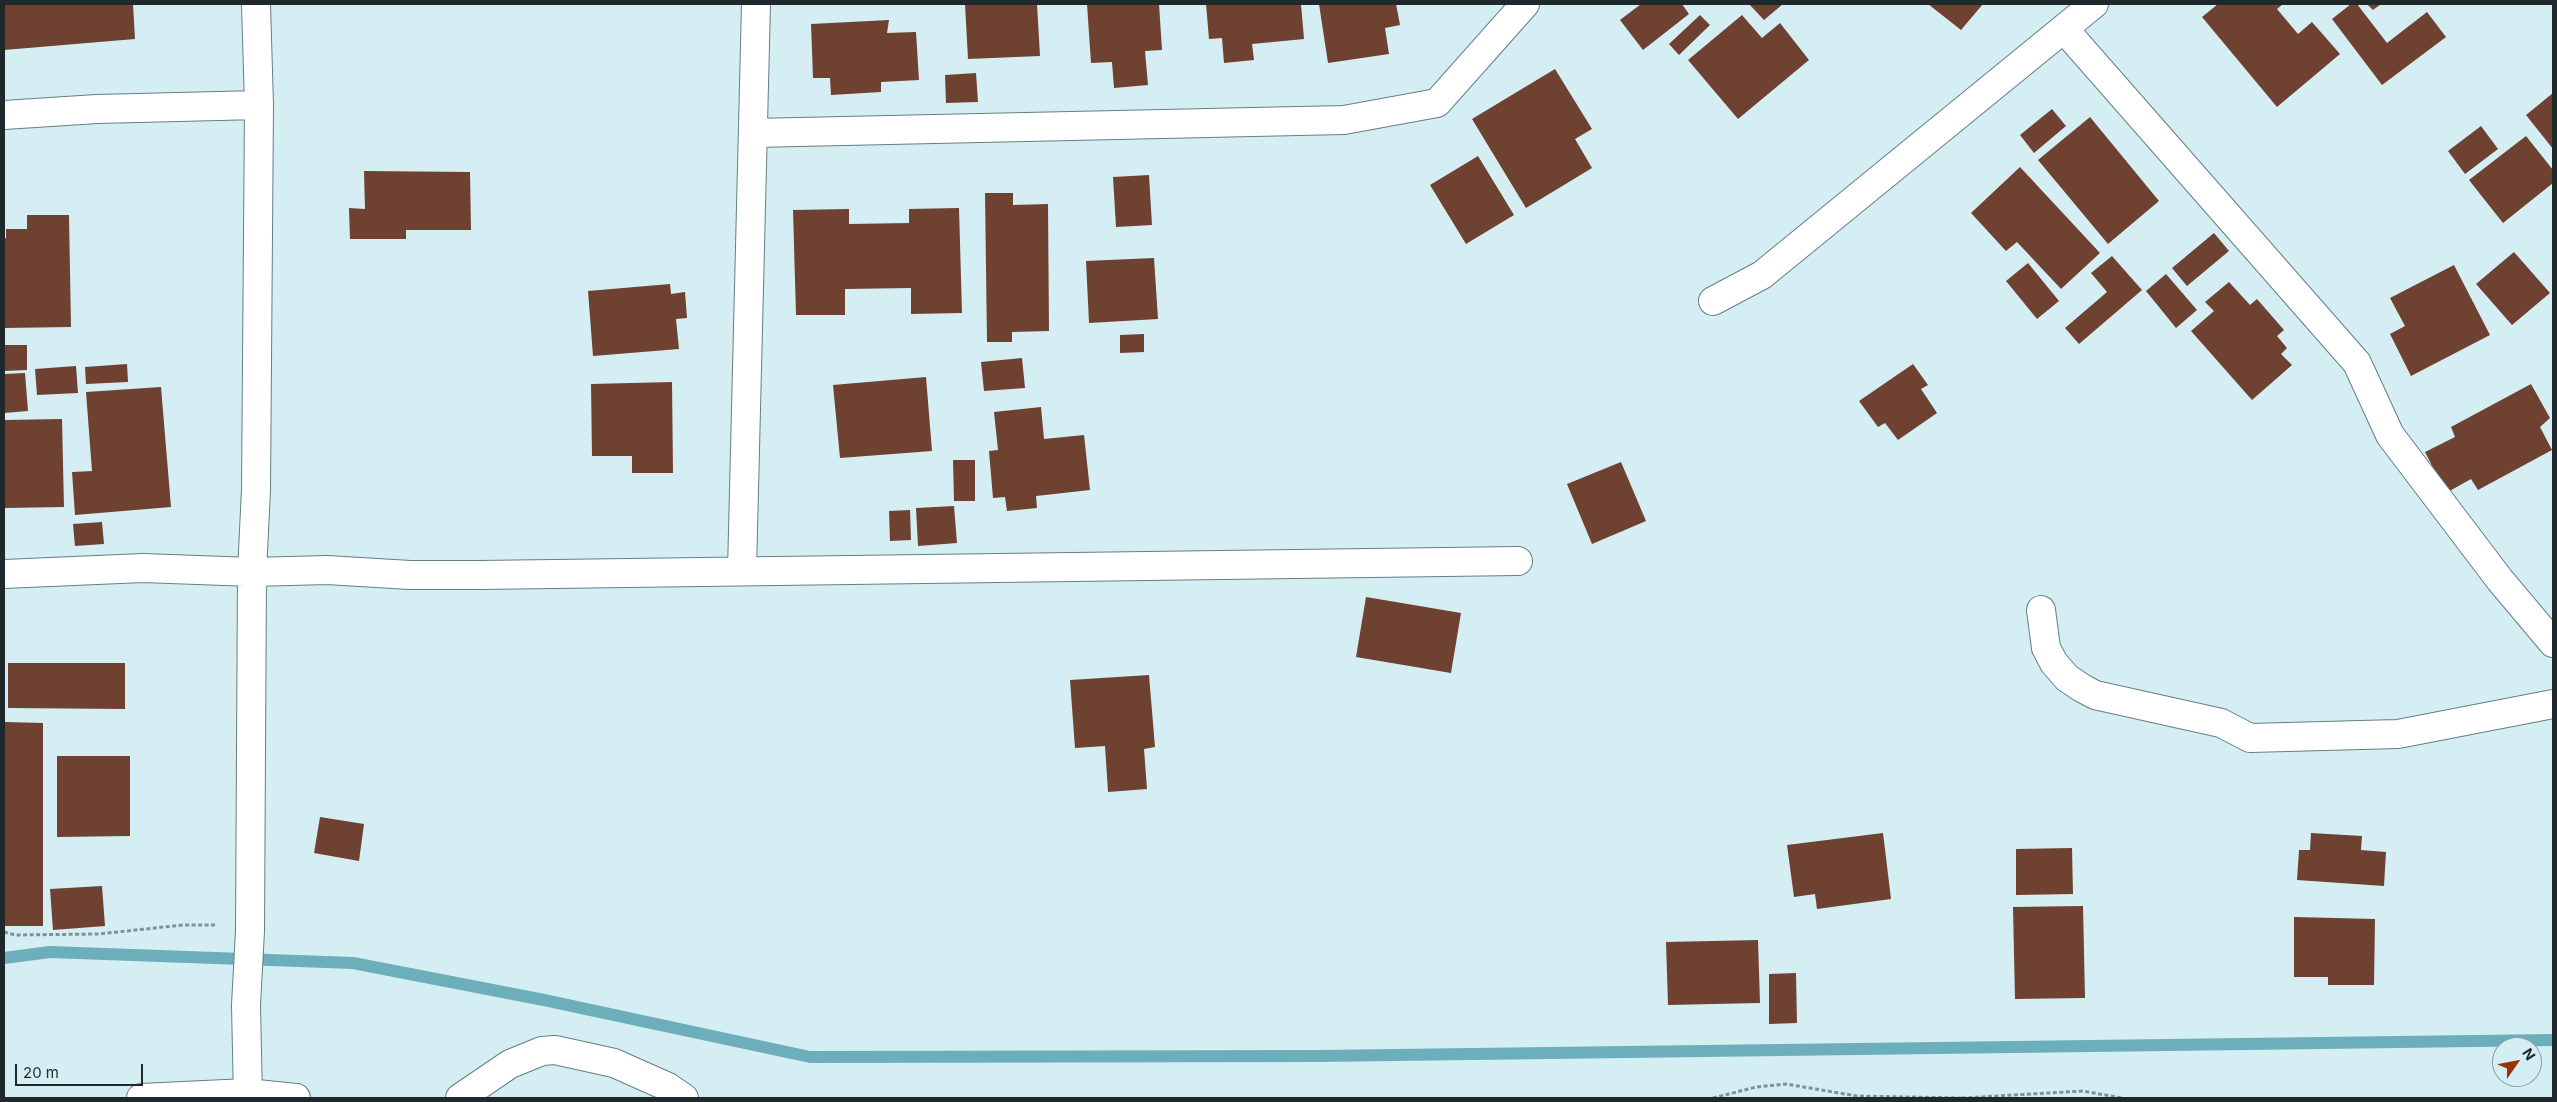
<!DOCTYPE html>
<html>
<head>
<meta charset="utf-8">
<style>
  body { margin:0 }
  #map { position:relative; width:2557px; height:1102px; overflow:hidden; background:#d4eef3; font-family:Inter,sans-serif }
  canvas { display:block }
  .frame { position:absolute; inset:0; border:5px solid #1f292b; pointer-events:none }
  .north { position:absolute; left:2492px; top:1037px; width:50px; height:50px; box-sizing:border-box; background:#d4eef3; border:1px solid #8c9fa3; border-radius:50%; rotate:57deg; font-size:14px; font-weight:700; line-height:20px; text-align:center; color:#1f292b }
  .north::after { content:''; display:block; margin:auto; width:18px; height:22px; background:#983306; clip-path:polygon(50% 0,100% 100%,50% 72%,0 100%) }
  .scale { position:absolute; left:15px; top:1064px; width:128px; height:22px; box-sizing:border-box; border:2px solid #1f292b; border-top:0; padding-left:6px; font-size:15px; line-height:18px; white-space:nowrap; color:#1f292b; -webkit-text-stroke:4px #d4eef3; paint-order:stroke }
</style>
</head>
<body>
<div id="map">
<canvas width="2557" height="1102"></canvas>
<div class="frame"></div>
<div class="north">N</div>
<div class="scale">20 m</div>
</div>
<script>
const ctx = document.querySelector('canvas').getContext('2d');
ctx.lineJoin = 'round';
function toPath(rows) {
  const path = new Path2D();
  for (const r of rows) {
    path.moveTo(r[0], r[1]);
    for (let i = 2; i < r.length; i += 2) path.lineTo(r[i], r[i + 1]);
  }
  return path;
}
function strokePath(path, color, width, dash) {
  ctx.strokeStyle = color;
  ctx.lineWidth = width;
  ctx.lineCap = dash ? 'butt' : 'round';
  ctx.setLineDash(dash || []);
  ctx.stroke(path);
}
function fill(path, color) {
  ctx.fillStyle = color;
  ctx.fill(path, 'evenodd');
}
const stream = toPath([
  [4,958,50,952,353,963,544,1000,810,1057,1318,1056,2553,1040]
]);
const building = toPath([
  [4,4,133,4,135,39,4,50],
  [965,4,1037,4,1040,56,968,59],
  [1087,4,1159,4,1162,50,1145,51,1148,85,1114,88,1112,62,1091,63],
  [1206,4,1301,4,1304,39,1252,44,1254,60,1224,63,1222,38,1209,39],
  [1319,4,1396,4,1400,25,1385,28,1389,54,1328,63],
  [1641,4,1682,4,1689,14,1643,50,1620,20],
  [1749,4,1783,4,1764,20],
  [1928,4,1983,4,1961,30],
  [2218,4,2283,4,2277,9,2298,34,2312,22,2340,54,2277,107,2202,17],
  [2351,4,2357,4,2387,43,2427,12,2446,37,2382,85,2332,19],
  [2367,4,2381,4,2373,10],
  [1700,15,1710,25,1679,55,1669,44],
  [1742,15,1762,38,1780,23,1809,60,1738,119,1688,60],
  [889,20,887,33,916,32,919,80,881,82,881,92,831,95,830,78,813,78,811,24],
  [1555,69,1592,129,1575,139,1592,168,1526,208,1472,119],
  [976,73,978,102,946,103,945,75],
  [2553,93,2553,149,2526,115],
  [2052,109,2066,126,2034,153,2020,135],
  [2090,117,2159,201,2108,244,2038,160],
  [2481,126,2498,149,2465,174,2448,151],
  [2526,136,2553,170,2553,183,2503,223,2469,180],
  [1478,156,1514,215,1466,244,1430,185],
  [2020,167,2100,253,2061,289,2017,242,2006,251,1971,213],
  [364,171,470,172,471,230,406,230,406,239,350,239,349,208,365,209],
  [1149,175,1152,225,1116,227,1113,177],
  [985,193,1013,193,1013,205,1048,204,1049,331,1012,332,1012,342,987,342],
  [959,208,962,313,911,314,911,288,845,289,845,315,796,315,793,210,849,209,849,224,909,223,909,209],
  [27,215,69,215,71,327,4,328,4,239,6,238,6,229,27,229],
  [2214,233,2229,251,2187,286,2172,268],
  [2514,252,2550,293,2512,325,2476,284],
  [2112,256,2142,290,2079,344,2065,328,2107,292,2091,273],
  [1154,258,1158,319,1089,323,1086,261],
  [2028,263,2059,301,2037,319,2006,281],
  [2454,265,2490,335,2411,376,2390,334,2405,326,2390,298],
  [2166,274,2197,310,2176,328,2146,291],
  [2229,282,2250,305,2257,299,2284,330,2277,336,2287,348,2281,354,2292,365,2252,400,2191,331,2214,311,2205,302],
  [670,284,671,294,685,292,687,318,676,319,679,349,593,356,588,291],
  [1144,334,1144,352,1120,353,1120,335],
  [4,345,27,345,27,370,4,371],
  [1022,358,1025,388,984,391,981,362],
  [127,364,128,382,86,384,85,367],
  [1913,364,1928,385,1921,389,1937,413,1898,440,1885,423,1878,427,1859,401],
  [76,366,78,393,37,395,35,369],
  [25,373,28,411,4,413,4,374],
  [926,377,932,451,840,458,833,385],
  [672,382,673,473,632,473,632,456,592,456,591,384],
  [2531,384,2550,418,2540,427,2552,450,2478,490,2471,479,2446,493,2425,452,2455,437,2451,427],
  [161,387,171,507,75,515,72,472,92,471,86,392],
  [1041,407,1044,439,1084,435,1090,490,1036,496,1037,508,1007,511,1005,497,993,498,989,451,998,450,994,412],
  [62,419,64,507,4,508,4,420],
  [953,460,975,460,975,501,954,501],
  [1621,462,1646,521,1592,544,1567,484],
  [954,506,957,543,918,546,916,508],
  [910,510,911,540,890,541,889,511],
  [102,522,104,544,75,546,73,524],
  [1366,597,1461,613,1451,673,1356,657],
  [8,663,125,663,125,709,8,708],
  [1149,675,1155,747,1144,749,1147,789,1108,792,1105,746,1075,748,1070,680],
  [4,722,43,723,43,926,4,926],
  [57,756,130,756,130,836,57,837],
  [320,817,364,824,359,861,314,853],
  [1883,833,1891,899,1817,909,1815,894,1794,897,1787,845],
  [2311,833,2362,836,2361,850,2386,852,2384,886,2297,880,2299,850,2310,850],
  [2072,848,2073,894,2016,895,2016,849],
  [102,886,105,926,53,930,50,889],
  [2083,906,2085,998,2015,999,2013,907],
  [2294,917,2375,919,2374,985,2328,985,2328,977,2294,977],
  [1758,940,1760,1003,1668,1005,1666,942],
  [1796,973,1797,1023,1769,1024,1769,974]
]);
const path = toPath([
  [4,932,15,935,98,934,183,925,215,925],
  [1713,1098,1756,1087,1786,1084,1857,1096,1962,1098],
  [1962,1098,2083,1091,2122,1098]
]);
const minor = toPath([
  [2064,29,2357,363,2390,435,2500,580,2553,643],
  [4,115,97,109,259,105],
  [753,133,1344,120,1437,103,1525,4],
  [1713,301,1762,275,2094,4],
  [742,571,756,4],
  [4,574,143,568,252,572,327,570,410,575,479,575,1518,561],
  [2041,610,2046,648,2054,663,2067,678,2082,688,2095,695,2221,723,2250,738,2398,734,2553,704],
  [141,1098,247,1093,296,1098],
  [248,1098,246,1005,250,931,252,572,256,490,259,105,256,4],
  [460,1098,510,1064,542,1051,555,1050,614,1063,668,1087,684,1098]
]);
strokePath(stream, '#6daebb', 12);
fill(building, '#6f4131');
strokePath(minor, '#667e83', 30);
strokePath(path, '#7f9195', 3, [4, 2.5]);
strokePath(minor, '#fff', 28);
</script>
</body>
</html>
